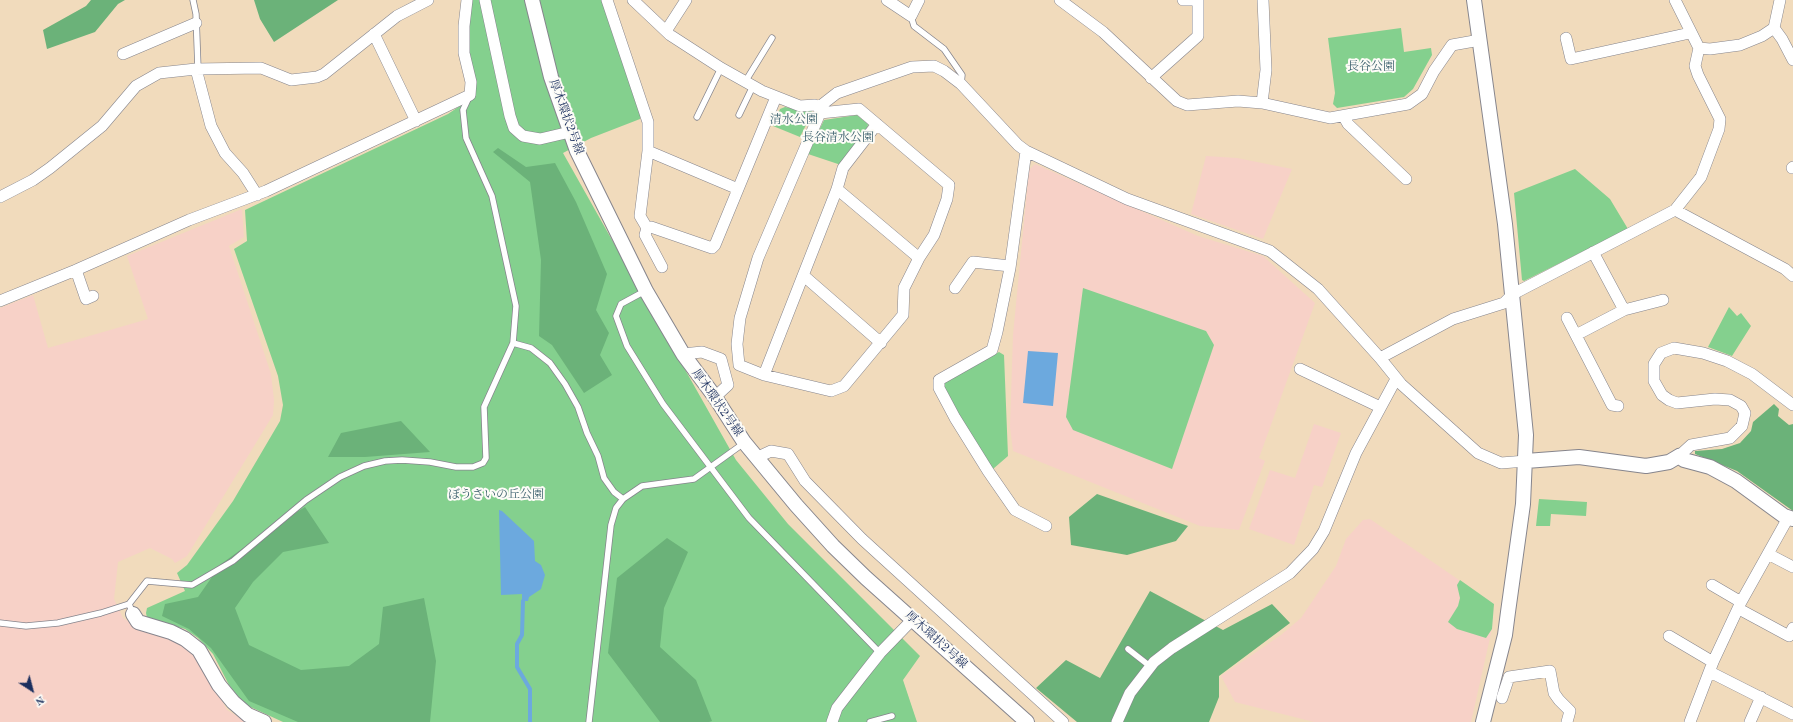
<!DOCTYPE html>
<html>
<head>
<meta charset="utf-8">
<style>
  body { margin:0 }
  #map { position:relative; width:1793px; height:722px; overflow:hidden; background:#f1dbbc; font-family:"Old Standard TT",serif }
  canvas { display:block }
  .north { position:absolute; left:12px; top:670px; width:40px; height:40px; -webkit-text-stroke:3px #fdfcf7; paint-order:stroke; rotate:144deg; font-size:11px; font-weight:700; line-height:16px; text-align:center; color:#1b2f5e }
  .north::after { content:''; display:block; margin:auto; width:14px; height:18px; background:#1b2f5e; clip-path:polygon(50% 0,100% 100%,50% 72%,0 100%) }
</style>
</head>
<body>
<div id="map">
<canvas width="1793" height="722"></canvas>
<div class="north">N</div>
</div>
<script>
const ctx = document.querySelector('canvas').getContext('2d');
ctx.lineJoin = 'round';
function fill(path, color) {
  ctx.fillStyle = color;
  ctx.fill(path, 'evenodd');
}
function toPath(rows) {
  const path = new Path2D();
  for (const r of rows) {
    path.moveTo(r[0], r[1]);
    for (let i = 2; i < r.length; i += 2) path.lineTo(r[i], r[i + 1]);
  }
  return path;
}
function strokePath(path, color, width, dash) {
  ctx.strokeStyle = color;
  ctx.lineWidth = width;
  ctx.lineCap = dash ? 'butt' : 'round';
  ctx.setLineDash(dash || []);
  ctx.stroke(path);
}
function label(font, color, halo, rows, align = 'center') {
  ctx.font = font + ' "Old Standard TT","Noto Serif JP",serif';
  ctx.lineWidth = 4;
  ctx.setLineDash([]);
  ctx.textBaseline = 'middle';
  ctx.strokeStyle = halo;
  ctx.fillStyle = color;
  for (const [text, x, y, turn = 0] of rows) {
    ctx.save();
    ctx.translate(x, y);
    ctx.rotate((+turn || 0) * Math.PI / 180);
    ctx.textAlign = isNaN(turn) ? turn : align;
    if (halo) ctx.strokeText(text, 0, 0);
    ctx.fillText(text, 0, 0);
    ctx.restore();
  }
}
const built = toPath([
  [1206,156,1237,158,1292,169,1263,239,1191,214],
  [1035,164,1198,236,1263,256,1315,303,1259,458,1265,461,1239,530,1200,526,1013,451,1010,427,1013,335,1029,170],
  [242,209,244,237,229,246,271,374,274,400,273,415,187,556,175,563,172,559,150,548,118,562,114,599,123,618,143,631,170,639,191,650,202,663,227,710,247,722,0,722,0,308,33,295,48,348,148,319,127,256],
  [1314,424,1341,433,1322,487,1314,485,1294,545,1249,529,1270,470,1295,478],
  [1370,519,1494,604,1492,629,1471,722,1314,722,1235,702,1221,676,1281,635,1301,618,1336,566,1346,539,1363,520]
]);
const green = toPath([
  [467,0,602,0,617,47,627,68,640,113,640,119,591,138,563,153,736,460,788,524,920,656,903,680,917,722,283,722,244,704,229,685,213,654,198,638,185,629,147,618,146,613,147,608,185,591,177,573,187,565,233,501,280,421,283,405,278,376,234,249,247,241,245,210,448,114,470,99,467,53],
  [1401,28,1404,52,1431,48,1432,55,1413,89,1404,97,1337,108,1333,104,1335,93,1328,38],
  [785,107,801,110,811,109,812,113,800,137,773,126,780,109],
  [857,115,868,124,867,131,841,165,808,154,824,120],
  [1575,169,1610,199,1628,229,1524,281,1522,280,1514,193],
  [1083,288,1206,331,1214,345,1172,469,1073,430,1066,417],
  [1729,307,1737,316,1741,313,1751,326,1732,356,1708,347],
  [999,352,1004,355,1008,456,993,469,968,434,943,387,944,382],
  [1539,499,1587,502,1586,516,1551,514,1550,526,1536,526],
  [1460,580,1494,604,1492,629,1486,638,1457,629,1448,622,1458,606,1460,598,1457,585]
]);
const forest = toPath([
  [91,0,125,0,118,4,95,32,47,49,43,30,86,6],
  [254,0,338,0,274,42,260,19],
  [498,148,526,167,555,163,576,202,607,274,596,310,609,333,600,355,612,375,584,393,552,345,539,336,541,260,530,182,493,152],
  [1774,404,1779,409,1778,416,1789,425,1793,424,1793,511,1737,471,1695,454,1695,451,1722,449,1740,443,1751,431,1753,422],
  [401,421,430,452,365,457,328,457,341,433],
  [1097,494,1188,526,1176,541,1127,555,1071,545,1069,517],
  [305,507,329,543,283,552,253,582,235,608,249,645,301,670,349,666,379,644,383,607,424,598,436,661,430,722,298,722,249,701,211,648,189,629,162,616,165,604,198,597,221,564,271,528],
  [667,538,688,552,664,608,660,647,696,680,712,721,709,722,660,722,608,653,617,578],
  [1150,591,1223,630,1272,604,1290,623,1219,676,1219,697,1209,722,1077,722,1036,688,1066,660,1100,678]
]);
const water = toPath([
  [1028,351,1058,353,1053,406,1023,403],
  [499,510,502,511,534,541,535,561,541,565,545,575,541,589,529,597,528,601,522,601,522,594,501,595]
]);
const stream = toPath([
  [523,601,522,635,517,644,517,667,530,689,530,722]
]);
const service = toPath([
  [193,0,196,14,198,69],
  [911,16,914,26,944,49,962,75,961,84],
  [745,82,772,38],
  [739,115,753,86],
  [697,117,721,68],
  [645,291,621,304,616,316,627,346,663,404,749,518,880,653],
  [513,343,531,348,550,363,565,384,578,407,587,433,598,456,604,478,614,492,623,499],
  [133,614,129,604,147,581,192,585,233,561,306,500,340,477,364,466,385,461,402,460,430,462,456,467,473,467,483,463,486,458,484,407,513,343,516,306,492,196,466,138,463,110,469,97],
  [0,623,26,626,58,623,101,613,129,604],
  [1128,649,1151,667],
  [589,722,611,525,616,508,623,499,642,486,694,479,744,443],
  [870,722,892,716]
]);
const minor = toPath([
  [485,0,510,116,514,128,523,136,540,139,570,132],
  [607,0,648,122,648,151,640,216,647,228,645,235,662,267],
  [633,0,670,35,721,68,762,91,800,106,815,105,819,107,837,93,912,67,934,66,944,71,961,84,1018,145,1026,151,1127,199,1270,251,1318,289,1380,358,1401,384,1478,453,1501,463,1526,461],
  [887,0,911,16,919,0],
  [1060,0,1103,32,1177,101,1187,105,1238,101,1262,103,1330,118,1408,104,1422,94,1434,71,1452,45,1480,40],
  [1183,0,1198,0],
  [1675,0,1699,48,1710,49,1740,45,1762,36,1774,28],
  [1780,0,1774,28,1782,39,1793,60],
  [666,31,686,0],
  [374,34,416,121],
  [1566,38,1571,59,1690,33],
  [123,54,196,23],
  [196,69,211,126,225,153,243,173,257,195],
  [1151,78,1198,36,1198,0],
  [1262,103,1266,70,1263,0],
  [819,107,820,113,758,258,740,318,737,344,739,365,764,375,831,391,844,386,903,315,904,288,919,258,837,189,843,168,877,124],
  [820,113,859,109,949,185,947,199,934,235,919,258],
  [1344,117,1348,124,1406,179],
  [648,151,738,189],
  [1026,151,1010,268,997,332,992,350,939,380,939,388,955,418,988,471,1015,510,1046,526],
  [1792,168,1793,167],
  [0,197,33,180,50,168,102,126,136,86,159,73,196,69,261,68,291,80,317,77,324,74,397,16,428,0],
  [1675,210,1701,177,1719,129,1720,119,1698,75,1695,66,1699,48],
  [647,228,651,227,712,248,715,245,776,97],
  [1593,252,1624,310],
  [76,270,86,299,93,296],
  [804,276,881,343],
  [955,288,973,262,1010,266],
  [0,301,76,270,189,220,266,191,470,95,471,82,464,53,464,26,467,0],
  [1567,318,1612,405,1618,406],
  [1576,335,1624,310,1663,300],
  [683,354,702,352,721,359,728,385,715,397],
  [1380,358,1453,319,1504,303,1513,294,1675,210,1785,269,1793,276],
  [1300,369,1380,407],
  [764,375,837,189],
  [1679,456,1691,445,1730,438,1742,426,1745,413,1741,406,1730,400,1715,399,1677,403,1669,400,1662,395,1654,381,1654,364,1661,353,1674,348,1703,353,1727,361,1752,374,1793,405],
  [756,458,771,451,788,454,805,481,862,539,1063,722],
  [1768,554,1793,567],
  [1712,585,1741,602],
  [1739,609,1789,636,1793,628],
  [1669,636,1713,662],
  [1710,672,1793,714],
  [1502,698,1509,677,1550,671,1554,693,1559,700,1570,711,1567,722],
  [832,722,837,708,861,677,880,653,913,619],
  [1117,722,1130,693,1154,662,1172,648,1290,573,1313,549,1324,531,1356,453,1396,379],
  [1690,722,1713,662,1741,602,1788,518],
  [1750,722,1761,697]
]);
const tertiary = toPath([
  [532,0,551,77,577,151,646,291,683,354,715,397,744,442,796,505,833,546,866,578,1027,722],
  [1474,0,1505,224,1526,435,1523,504,1508,612,1505,635,1483,722],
  [1526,461,1579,457,1646,466,1669,462,1679,456,1684,460,1710,467,1736,481,1784,516,1793,519],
  [133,614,138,622,171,632,185,639,199,650,219,685,233,702,248,715,264,722]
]);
const parkNames = [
  ["長谷公園",1371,67],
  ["清水公園",794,120],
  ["長谷清水公園",838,138],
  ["ぼうさいの丘公園",496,495]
];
const streetNames = [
  ["厚木環状2号線",566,117,70],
  ["厚木環状2号線",717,403,55],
  ["厚木環状2号線",936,640,42]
];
fill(built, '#f7d1c7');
fill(green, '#84d08e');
fill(forest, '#6bb279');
fill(water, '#6ca9de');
strokePath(stream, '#6ca9de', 4);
strokePath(service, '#86858d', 7);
strokePath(minor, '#86858d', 12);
strokePath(tertiary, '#86858d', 16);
strokePath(service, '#fff', 5.5);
strokePath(minor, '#fff', 11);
strokePath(tertiary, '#fff', 14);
label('12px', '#3a5f6c', '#fdfcf7', parkNames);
label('12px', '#1b2f5e', '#fdfcf7', streetNames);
</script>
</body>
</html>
